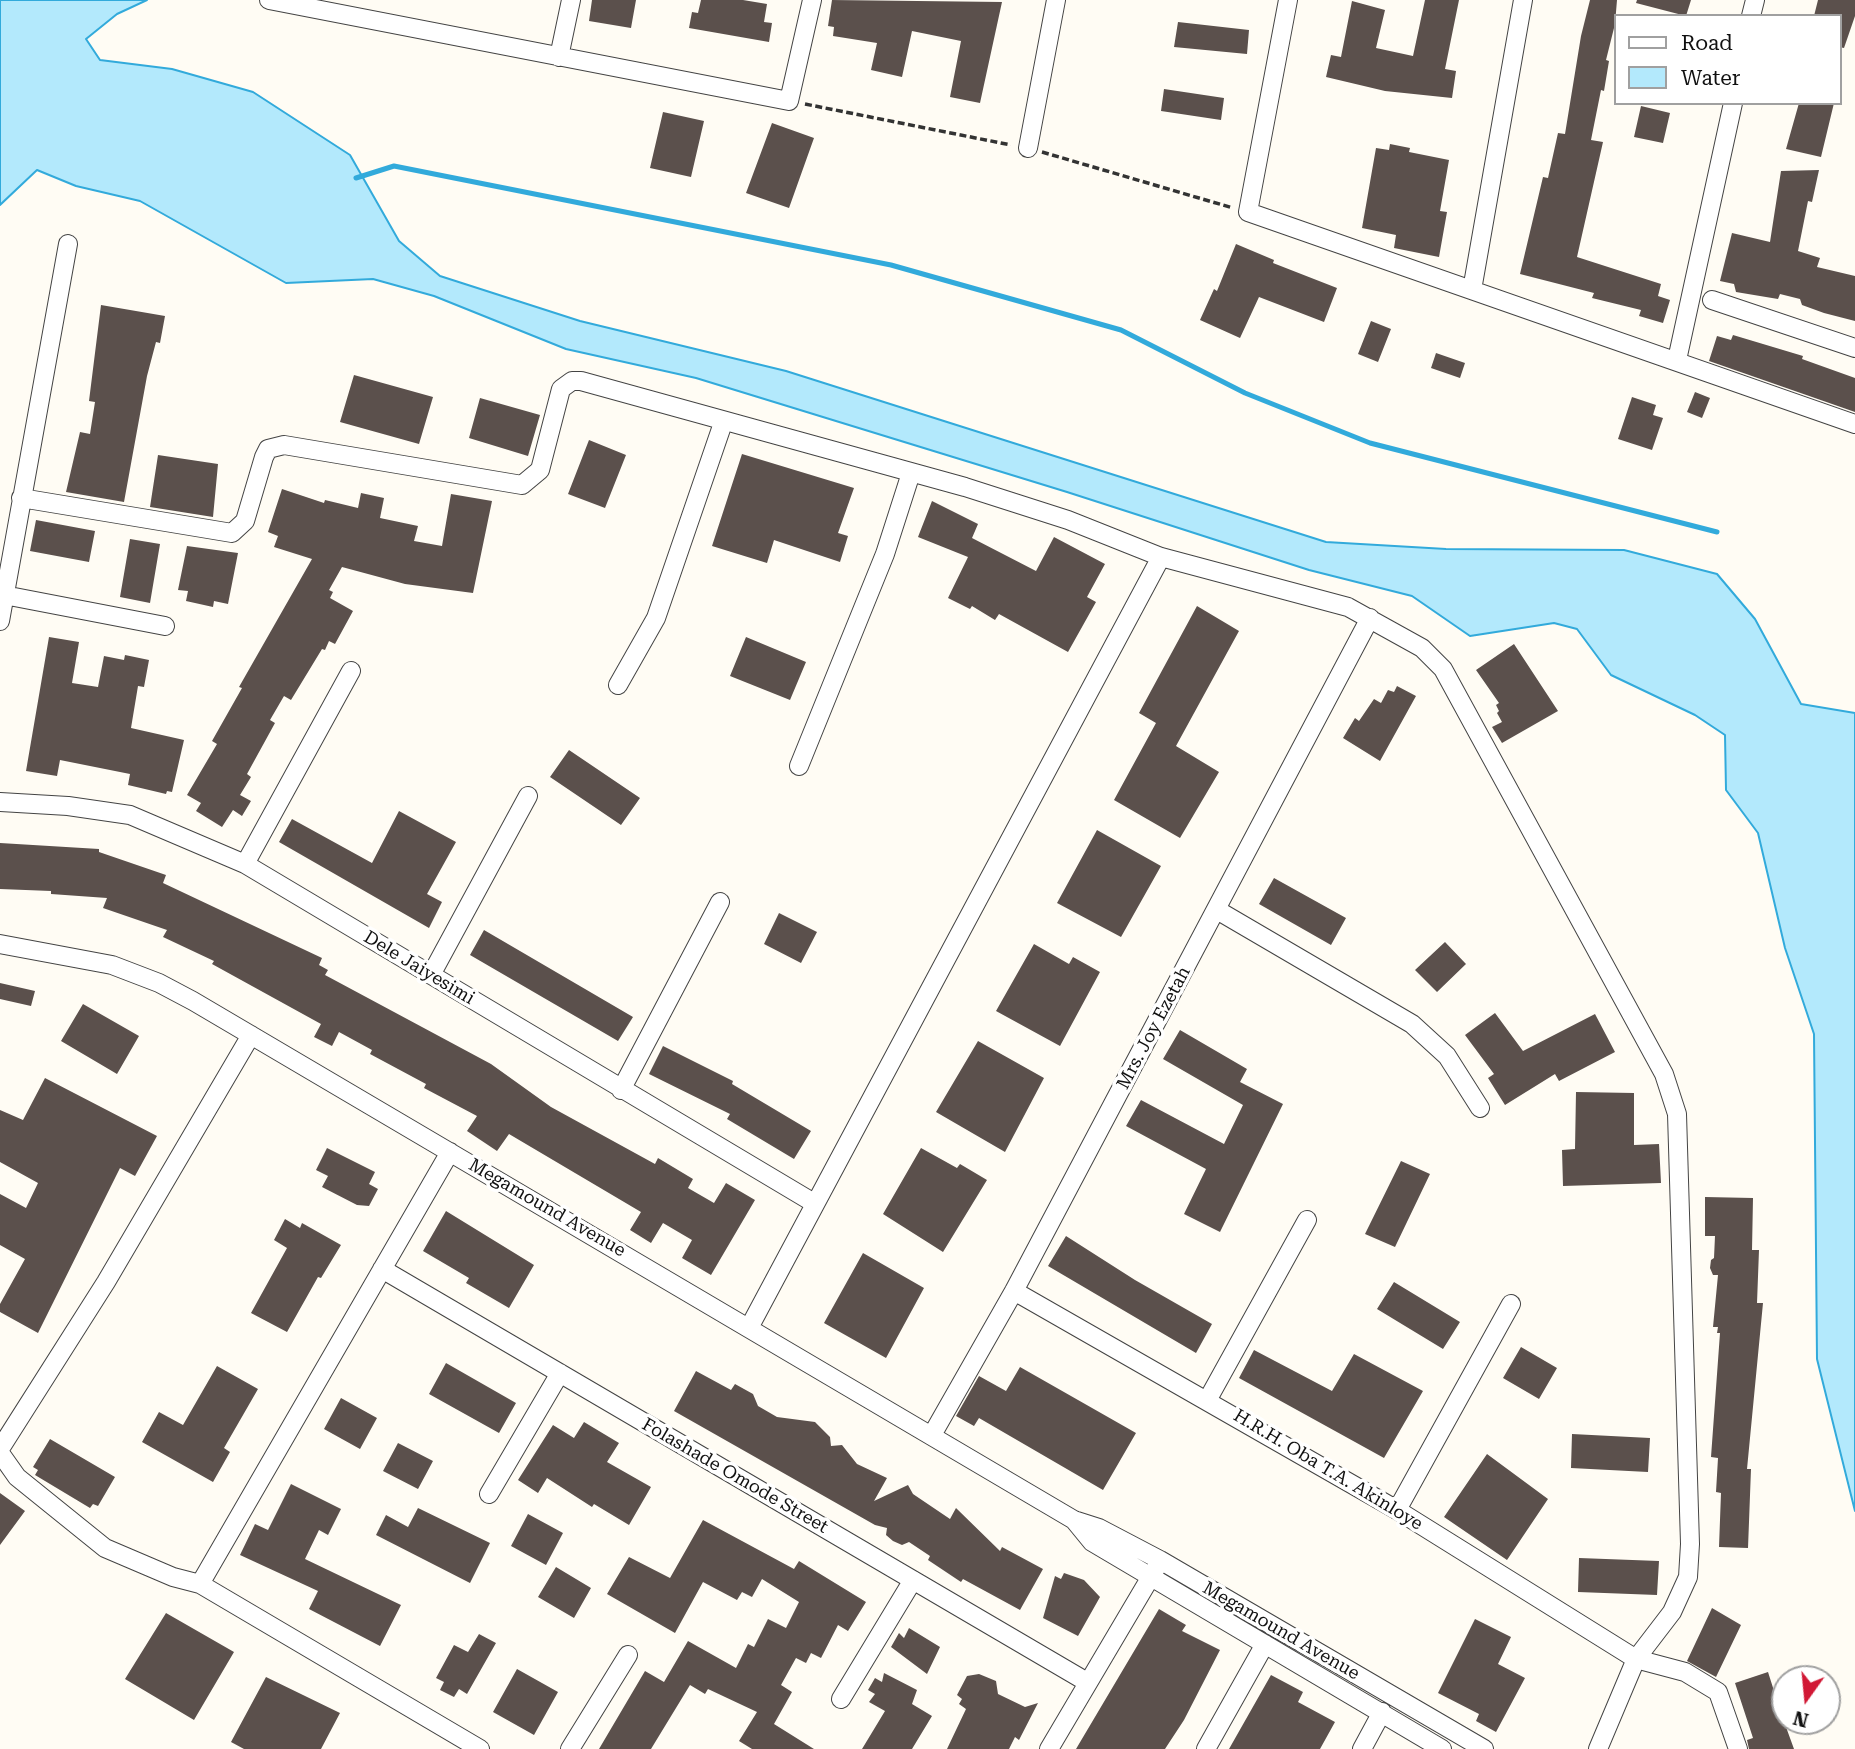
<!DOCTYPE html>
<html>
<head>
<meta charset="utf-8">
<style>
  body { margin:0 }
  #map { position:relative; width:1855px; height:1749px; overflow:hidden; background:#fffcf4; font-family:"Roboto Serif",serif }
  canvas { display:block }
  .legend { position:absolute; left:1614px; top:14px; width:228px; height:91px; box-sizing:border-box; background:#fff; border:2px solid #a0a0a0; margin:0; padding:9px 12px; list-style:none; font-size:21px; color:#111 }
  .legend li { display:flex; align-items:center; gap:14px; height:35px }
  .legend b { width:35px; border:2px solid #a0a0a0 }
  .north { position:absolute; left:1771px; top:1665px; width:70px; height:70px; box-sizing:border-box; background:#fff; border:2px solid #a0a0a0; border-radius:50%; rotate:195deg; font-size:19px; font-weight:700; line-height:28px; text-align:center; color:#111 }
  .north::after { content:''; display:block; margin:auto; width:24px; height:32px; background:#d11835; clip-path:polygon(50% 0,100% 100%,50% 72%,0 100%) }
</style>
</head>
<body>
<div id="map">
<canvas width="1855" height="1749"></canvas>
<ul class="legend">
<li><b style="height:9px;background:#fff"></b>Road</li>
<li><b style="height:19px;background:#b3e9fc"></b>Water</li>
</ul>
<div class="north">N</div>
</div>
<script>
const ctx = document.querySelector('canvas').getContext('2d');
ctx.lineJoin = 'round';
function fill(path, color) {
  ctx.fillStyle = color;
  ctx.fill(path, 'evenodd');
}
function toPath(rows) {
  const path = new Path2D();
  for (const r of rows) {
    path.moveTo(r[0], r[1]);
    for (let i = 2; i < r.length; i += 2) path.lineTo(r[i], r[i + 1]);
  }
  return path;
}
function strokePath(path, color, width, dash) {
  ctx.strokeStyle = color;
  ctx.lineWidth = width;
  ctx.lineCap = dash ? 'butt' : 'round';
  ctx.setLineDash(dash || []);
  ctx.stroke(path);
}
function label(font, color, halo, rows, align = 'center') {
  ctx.font = font + ' "Roboto Serif",serif';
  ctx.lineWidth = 7;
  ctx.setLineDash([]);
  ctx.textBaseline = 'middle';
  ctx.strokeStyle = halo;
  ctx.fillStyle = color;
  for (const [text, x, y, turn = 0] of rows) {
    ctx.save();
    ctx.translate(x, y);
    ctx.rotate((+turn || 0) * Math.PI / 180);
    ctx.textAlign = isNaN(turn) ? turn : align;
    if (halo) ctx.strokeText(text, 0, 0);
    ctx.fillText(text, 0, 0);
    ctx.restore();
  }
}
const water = toPath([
  [0,0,147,0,117,14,86,39,100,60,172,69,253,92,350,155,399,241,440,276,580,321,786,371,1326,542,1446,549,1624,550,1717,574,1755,619,1801,704,1855,713,1855,1511,1817,1359,1814,1034,1785,948,1758,833,1726,790,1725,735,1695,715,1611,675,1577,629,1554,623,1470,636,1412,596,1309,570,1067,492,696,378,566,349,434,296,373,279,286,283,140,201,76,186,37,170,0,205,0,0]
]);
const stream = toPath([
  [356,178,394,166,891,265,1121,330,1245,393,1370,443,1717,532]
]);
const building = toPath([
  [592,0,636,0,631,28,589,21],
  [701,0,743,0,767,4,764,22,772,23,769,42,689,28,692,12,698,13],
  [832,0,1002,2,980,103,950,97,961,41,912,31,902,77,871,70,877,43,833,36,834,27,828,26],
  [1425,0,1459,0,1445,69,1456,71,1452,98,1385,91,1326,77,1331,55,1341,57,1352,1,1385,10,1376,48,1413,56],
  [1590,0,1617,0,1615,24,1606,60,1609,61,1604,91,1601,90,1591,140,1603,142,1577,257,1661,284,1658,296,1670,300,1663,323,1639,316,1641,310,1592,298,1594,293,1520,274,1543,177,1548,178,1558,133,1565,134,1581,36],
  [1637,0,1691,0,1686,16,1636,3],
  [1818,0,1855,0,1855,16,1844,48,1839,47,1839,16,1814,16],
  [1178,22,1249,30,1247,54,1174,47],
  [1164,89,1224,98,1221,120,1161,111],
  [1799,103,1834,103,1821,157,1786,149],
  [1641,106,1670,113,1663,143,1634,137],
  [663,112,704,121,691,177,650,168],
  [772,123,814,138,789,208,746,193],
  [1390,144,1410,148,1409,152,1449,160,1440,211,1447,212,1439,257,1394,248,1396,235,1362,228,1376,148,1389,150],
  [1819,170,1812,202,1808,201,1798,251,1820,258,1817,267,1855,276,1855,321,1824,313,1802,305,1800,299,1780,294,1778,299,1736,292,1734,284,1720,281,1732,233,1770,242,1781,171],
  [1236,244,1274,260,1273,263,1337,288,1324,322,1259,297,1240,338,1200,320,1214,289,1217,291],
  [101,305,165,316,160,343,156,342,147,376,124,502,66,492,80,432,90,434,95,402,89,401],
  [1371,321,1391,329,1378,362,1358,354],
  [1733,335,1803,356,1802,359,1855,378,1855,412,1709,361,1717,336,1731,340],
  [1436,353,1465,363,1460,378,1431,368],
  [354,375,433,397,419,444,340,422],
  [1695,392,1710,398,1702,418,1687,412],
  [1632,397,1656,405,1653,415,1663,418,1652,450,1618,439],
  [480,398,540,415,528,456,469,438],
  [589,440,626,455,605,508,568,494],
  [742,454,854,488,838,533,848,536,840,562,774,540,767,563,712,546],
  [158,455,218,464,213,517,150,507],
  [282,489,324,503,325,500,358,508,361,493,384,498,380,518,418,526,414,541,442,546,451,494,492,501,473,593,405,584,342,567,329,590,333,592,330,598,353,611,335,644,329,641,325,650,322,649,291,700,284,696,270,720,275,723,247,774,251,777,240,795,251,801,242,816,233,810,222,827,196,811,201,803,187,795,217,744,212,741,242,688,239,687,312,559,274,547,278,536,268,532],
  [932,501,978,524,972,538,1036,571,1054,537,1105,564,1087,597,1096,602,1068,652,999,614,995,620,972,606,970,609,948,598,968,557,918,537],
  [36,520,95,531,89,562,30,551],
  [130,539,160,544,150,603,120,597],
  [187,546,238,553,228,604,214,601,213,607,186,601,188,591,178,590],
  [1197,606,1239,631,1176,746,1219,772,1180,838,1114,800,1156,723,1139,713],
  [49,637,79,642,72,683,98,687,104,656,124,660,125,655,149,660,144,687,138,686,131,728,184,740,172,792,167,791,166,794,128,785,130,774,60,760,57,776,26,771],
  [746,637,806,662,790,700,730,676],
  [1514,644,1558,711,1502,743,1492,727,1502,722,1497,713,1499,711,1496,705,1499,703,1476,670],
  [1397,686,1416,696,1380,761,1343,738,1355,718,1359,721,1374,699,1381,703,1388,690,1394,692],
  [569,750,640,798,621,825,550,777],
  [399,811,456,842,427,894,442,902,429,928,279,842,292,819,372,863],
  [1097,830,1161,866,1121,937,1057,903],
  [0,843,99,849,99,852,166,875,163,883,322,958,319,965,328,970,325,975,491,1064,551,1107,655,1164,658,1158,693,1179,688,1188,714,1203,726,1183,755,1200,711,1275,682,1258,692,1240,663,1223,651,1243,630,1230,641,1212,509,1134,497,1151,467,1131,477,1116,424,1088,426,1084,370,1054,372,1050,339,1032,332,1046,314,1037,321,1024,212,964,214,961,163,937,167,930,103,908,107,898,51,894,51,891,0,889],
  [1274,878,1346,918,1331,945,1259,904],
  [779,913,817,932,801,963,764,944],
  [484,930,633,1017,618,1041,470,955],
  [1445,942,1466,964,1437,992,1415,970],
  [1034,944,1069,964,1073,957,1100,972,1060,1046,996,1011],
  [0,983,35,991,31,1006,0,999],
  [83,1004,139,1036,117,1074,61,1041],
  [1495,1013,1523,1051,1595,1014,1615,1052,1559,1081,1555,1074,1505,1105,1488,1078,1494,1074,1465,1035],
  [1180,1030,1247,1069,1240,1082,1283,1104,1220,1232,1184,1214,1206,1169,1126,1126,1141,1100,1224,1144,1243,1105,1163,1059],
  [978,1041,1044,1078,1005,1152,936,1112],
  [663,1046,733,1081,732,1084,811,1131,794,1159,727,1119,730,1114,649,1074],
  [45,1078,157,1136,135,1176,120,1168,38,1333,0,1312,0,1304,25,1259,0,1245,0,1194,26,1208,38,1183,0,1162,0,1110,23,1120],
  [1576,1092,1634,1093,1634,1145,1659,1144,1661,1183,1563,1186,1562,1150,1575,1149],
  [327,1148,375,1172,369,1184,378,1189,369,1206,357,1205,322,1187,328,1176,316,1170],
  [921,1148,957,1168,960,1164,987,1180,943,1252,883,1214],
  [1401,1161,1430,1174,1395,1247,1365,1234],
  [1705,1197,1753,1198,1752,1250,1759,1250,1757,1303,1763,1303,1747,1469,1751,1469,1748,1548,1719,1547,1721,1493,1716,1492,1718,1458,1711,1457,1720,1333,1717,1333,1718,1327,1713,1327,1718,1275,1713,1275,1710,1268,1711,1260,1714,1258,1715,1236,1705,1236],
  [446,1211,534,1265,509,1308,466,1283,469,1278,423,1251],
  [285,1219,300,1228,302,1223,341,1245,321,1278,318,1277,287,1332,251,1313,287,1248,274,1240],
  [1066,1236,1135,1280,1212,1324,1196,1353,1048,1266],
  [863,1253,924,1288,886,1358,824,1323],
  [1394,1282,1460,1322,1443,1349,1377,1309],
  [1521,1347,1557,1368,1539,1399,1503,1378],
  [1254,1350,1332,1391,1354,1354,1423,1391,1384,1458,1239,1378],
  [446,1363,516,1403,499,1433,429,1394],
  [217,1366,258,1389,224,1448,230,1452,213,1482,142,1442,159,1412,183,1425],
  [1020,1367,1136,1433,1103,1490,979,1418,974,1426,956,1416,979,1376,1006,1391],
  [696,1371,731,1390,735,1384,753,1394,758,1406,777,1417,815,1422,830,1437,831,1446,842,1445,857,1464,887,1478,874,1501,908,1485,913,1494,950,1519,956,1508,1000,1551,1002,1547,1043,1569,1020,1610,963,1579,961,1582,928,1560,930,1556,909,1542,902,1545,893,1541,886,1535,887,1528,875,1525,674,1411],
  [341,1398,377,1418,360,1449,324,1429],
  [584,1422,619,1443,607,1462,651,1487,629,1525,594,1504,592,1507,547,1478,538,1493,518,1480,553,1425,574,1438],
  [1572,1434,1650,1438,1648,1472,1571,1468],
  [50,1439,115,1477,98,1506,93,1504,90,1508,35,1475,38,1470,33,1467],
  [398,1443,433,1461,418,1489,383,1471],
  [1487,1454,1548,1499,1507,1560,1444,1517],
  [291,1484,341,1509,328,1535,319,1530,305,1559,401,1605,380,1646,309,1609,318,1591,240,1555,255,1524,268,1530],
  [0,1493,25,1511,0,1545],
  [418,1508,490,1543,470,1583,376,1535,386,1515,408,1527],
  [528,1514,563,1533,546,1565,511,1546],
  [703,1520,794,1569,799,1561,866,1602,848,1631,838,1625,821,1658,811,1653,806,1663,796,1658,781,1685,792,1692,774,1724,814,1749,752,1749,739,1741,757,1712,708,1689,705,1694,690,1685,651,1749,599,1749,645,1671,664,1682,688,1641,736,1668,748,1644,754,1647,768,1619,786,1628,799,1602,762,1579,752,1597,742,1592,737,1600,703,1582,675,1633,607,1594,629,1557,670,1578],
  [1579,1558,1659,1561,1657,1595,1578,1592],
  [556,1567,591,1588,574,1618,538,1597],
  [1064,1573,1084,1580,1100,1597,1078,1636,1043,1618,1055,1576,1061,1579],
  [1712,1608,1741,1625,1716,1677,1687,1661],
  [1159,1609,1186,1625,1182,1631,1220,1650,1184,1720,1165,1749,1076,1749],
  [166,1613,234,1652,194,1720,125,1679],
  [1475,1619,1511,1637,1498,1664,1525,1678,1496,1732,1476,1721,1479,1714,1438,1693],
  [909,1628,940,1647,927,1674,891,1647,899,1633,904,1638],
  [479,1634,496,1643,467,1694,459,1689,454,1697,440,1690,444,1682,436,1678,454,1645,468,1652],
  [517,1669,558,1692,534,1735,493,1712],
  [1768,1672,1782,1716,1794,1749,1749,1749,1747,1740,1753,1738,1735,1683],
  [884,1673,917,1690,912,1704,932,1716,912,1749,862,1749,885,1711,869,1702,875,1694,868,1690,875,1678,882,1682],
  [979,1674,996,1681,998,1694,1025,1707,1038,1703,1019,1740,1015,1737,1009,1749,947,1749,966,1709,959,1704,962,1699,957,1695,967,1676],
  [1271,1675,1303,1692,1298,1702,1335,1722,1320,1749,1229,1749],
  [266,1677,340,1713,321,1749,244,1749,231,1742]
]);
const path = toPath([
  [805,104,1011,145],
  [1042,152,1233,208]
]);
const minor = toPath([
  [269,0,789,101,812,0],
  [1288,0,1248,212,1855,424],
  [1751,16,1755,0],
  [559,57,571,0],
  [1028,148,1056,0],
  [1472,290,1523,0],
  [1712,300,1855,348],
  [1677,360,1733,103],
  [21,498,232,533,245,521,264,457,268,449,284,445,522,485,540,470,561,389,572,381,581,381,965,487,1068,520,1161,557,1348,607,1422,648,1443,669,1664,1074,1677,1114,1690,1544,1688,1577,1672,1612,1636,1659,1598,1749],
  [4,595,165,626],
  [0,621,68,244],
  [618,685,656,618,723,423],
  [799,766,885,554,911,473],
  [0,802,68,806,130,815,245,864,814,1203],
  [245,864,351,671],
  [1217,910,1412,1024,1447,1056,1480,1108],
  [0,944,112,965,159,983,193,1001,1074,1520,1099,1528,1160,1560,1484,1749],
  [431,975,528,796],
  [621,1090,720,902],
  [382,1269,1087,1682],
  [1014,1291,1397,1510,1636,1659,1685,1672,1718,1692,1738,1749],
  [750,1326,1161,557],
  [1208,1399,1307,1220],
  [932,1435,1014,1291,1370,618],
  [0,1449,106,1282,251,1035],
  [0,1453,17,1477,105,1548,173,1577,200,1584,480,1749],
  [489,1494,560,1373],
  [1397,1510,1511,1304],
  [1074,1520,1092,1542,1442,1749],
  [200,1584,450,1152],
  [841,1699,913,1580],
  [570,1749,628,1655],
  [1049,1749,1156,1568],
  [1206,1749,1265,1644],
  [1362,1749,1382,1712]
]);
const streetNames = [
  ["Dele Jaiyesimi",419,968,31],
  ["Mrs. Joy Ezetah",1154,1028,-62],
  ["Megamound Avenue",547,1208,30],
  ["H.R.H. Oba T.A. Akinloye",1328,1470,31],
  ["Folashade Omode Street",735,1476,30],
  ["Megamound Avenue",1281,1631,30]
];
fill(water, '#b3e9fc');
strokePath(water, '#32aadb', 2);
strokePath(stream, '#32aadb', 5);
fill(building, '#5b504c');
strokePath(minor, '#444', 20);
strokePath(path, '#333', 3.5, [7, 3.5]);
strokePath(minor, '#fff', 18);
label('18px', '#111', '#fff', streetNames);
</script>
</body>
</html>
